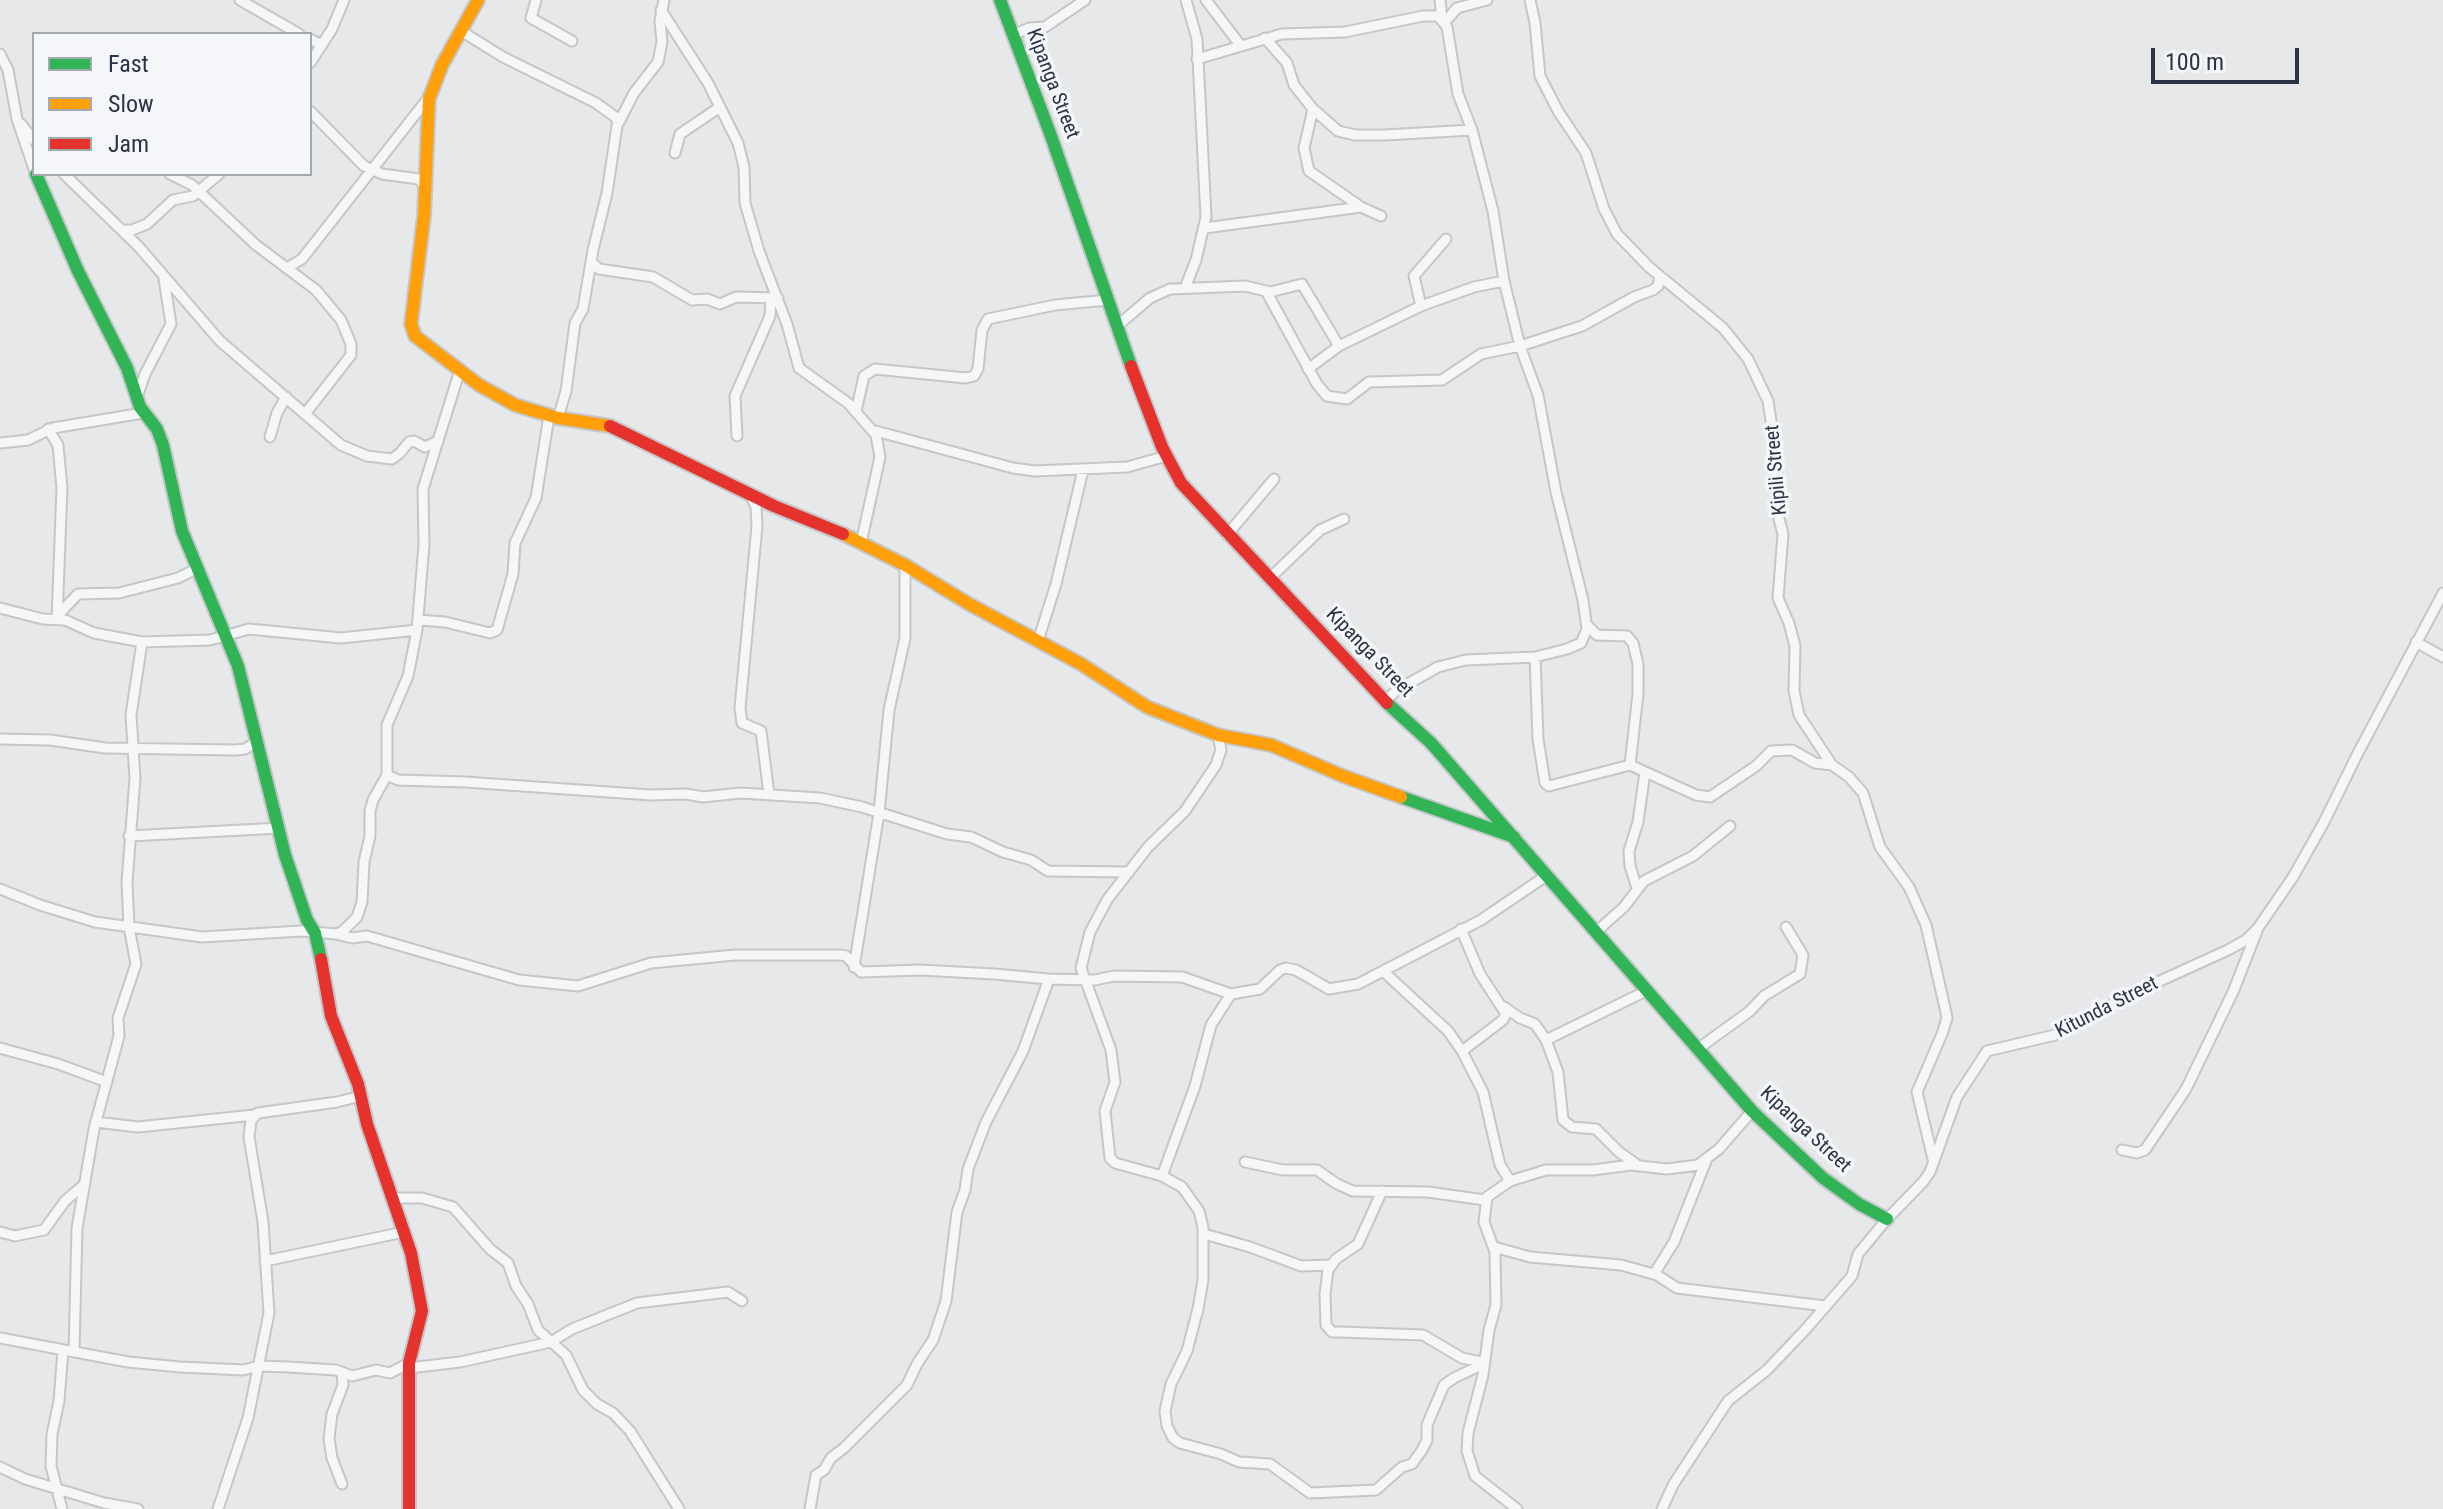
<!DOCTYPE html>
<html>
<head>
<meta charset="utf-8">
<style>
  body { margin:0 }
  #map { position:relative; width:2443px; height:1509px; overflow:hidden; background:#e6e8ea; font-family:"Roboto Condensed",sans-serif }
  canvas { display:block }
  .legend { position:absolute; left:32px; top:32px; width:280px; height:144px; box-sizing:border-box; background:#f4f6f9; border:2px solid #a4a8b1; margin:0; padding:10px 14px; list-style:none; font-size:24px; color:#2b3445 }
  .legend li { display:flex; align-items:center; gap:16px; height:40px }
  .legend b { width:40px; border:2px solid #a4a8b1 }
  .scale { position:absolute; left:2151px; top:48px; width:148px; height:36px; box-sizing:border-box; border:4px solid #2b3445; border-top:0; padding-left:10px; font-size:24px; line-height:28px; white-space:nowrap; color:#2b3445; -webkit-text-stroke:6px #f4f6f9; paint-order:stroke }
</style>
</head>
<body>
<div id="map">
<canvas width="2443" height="1509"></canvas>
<ul class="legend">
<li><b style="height:10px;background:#30b455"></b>Fast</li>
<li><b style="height:10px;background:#ff9f0a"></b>Slow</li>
<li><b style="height:10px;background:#e5322d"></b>Jam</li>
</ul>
<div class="scale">100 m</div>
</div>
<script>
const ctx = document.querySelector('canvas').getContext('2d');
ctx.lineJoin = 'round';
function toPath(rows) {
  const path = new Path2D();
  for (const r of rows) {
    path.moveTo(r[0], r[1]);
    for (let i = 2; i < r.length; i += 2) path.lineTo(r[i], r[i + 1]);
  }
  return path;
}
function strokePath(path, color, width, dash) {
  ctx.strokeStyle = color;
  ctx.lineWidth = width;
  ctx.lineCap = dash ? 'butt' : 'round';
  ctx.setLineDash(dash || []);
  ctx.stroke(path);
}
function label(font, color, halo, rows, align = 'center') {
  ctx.font = font + ' "Roboto Condensed",sans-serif';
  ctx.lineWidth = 7;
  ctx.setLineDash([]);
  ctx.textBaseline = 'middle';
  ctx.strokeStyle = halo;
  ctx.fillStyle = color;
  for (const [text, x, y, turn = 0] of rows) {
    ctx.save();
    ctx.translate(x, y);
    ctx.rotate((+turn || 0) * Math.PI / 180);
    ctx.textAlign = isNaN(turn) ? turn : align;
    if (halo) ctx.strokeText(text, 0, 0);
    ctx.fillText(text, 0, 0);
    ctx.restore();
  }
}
const street = toPath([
  [240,0,299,34],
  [536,0,531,18,572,41],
  [1206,0,1241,46],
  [1440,0,1442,19],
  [1530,0,1535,23,1540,76,1558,111,1586,153,1604,209,1617,234,1649,267,1723,328,1748,359,1768,401,1777,460,1777,511,1783,534,1778,598,1789,623,1795,646,1794,691,1799,715,1832,765,1849,777,1863,793,1880,847,1909,887,1926,925,1945,1008,1947,1018,1942,1034,1917,1092,1933,1159],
  [661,10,708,83,738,143,744,167,745,203,759,251,787,324,799,368,848,403,876,435,880,457,861,543],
  [1445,22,1457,8,1487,0],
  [461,31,503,57,596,103,618,119,607,193,593,250,583,309,575,323,566,391,558,418],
  [1012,35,1030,28,1045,27,1085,0],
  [1265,38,1287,63,1294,85,1313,109,1338,131,1355,135,1385,135,1472,130],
  [310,39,322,45],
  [0,54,8,70,17,119,34,169],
  [1197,59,1282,34,1345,32,1423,16,1438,16,1447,27,1458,94,1472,130,1493,211,1504,281,1520,346,1538,395,1556,492,1583,600,1587,629,1581,643,1567,649,1535,657,1466,660,1438,667,1397,690,1385,701],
  [310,63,332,29,344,0],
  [1313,109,1304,148,1309,171,1361,207,1381,216],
  [310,111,364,166,382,174,419,179,425,187],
  [619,122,634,93,658,62,662,42,660,21,664,0],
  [21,124,34,140],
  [675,153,680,134,720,107],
  [64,174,139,247,220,341,341,445,367,456,392,459,400,453,409,442,414,441,425,447,438,441],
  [170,174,192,185,256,245,316,290,341,320,351,344,351,355,305,414],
  [1205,228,1361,207],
  [122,230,132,230,147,224,173,200,193,196,219,174],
  [591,262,599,269,653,277,692,300,707,299,720,304,736,297,778,298],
  [287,268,302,259,429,97],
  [1185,288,1196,260,1206,217,1197,39,1186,0],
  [1266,291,1317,384,1327,396,1347,399,1369,382,1442,380,1481,354,1520,346,1582,326,1634,297,1653,290,1658,286,1660,277],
  [1421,306,1414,276,1446,239],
  [1116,327,1150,298,1170,289,1245,286,1270,292,1302,284,1339,346],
  [1308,369,1339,346,1421,306,1474,287,1504,281],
  [137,397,145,374,171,324,164,279],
  [856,411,864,376,875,369,966,378,974,376,978,369,982,330,988,319,1055,305,1108,300],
  [48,429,58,445,62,488,57,619],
  [872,430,1013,468,1035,471,1127,467,1167,456],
  [737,436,735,396,770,316,771,299],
  [270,437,277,413,286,397],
  [0,443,28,440,53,428,143,413],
  [750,494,756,507,757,526,740,708,742,723,761,731,769,794],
  [1227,535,1274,479],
  [1269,579,1320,530,1344,519],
  [0,608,43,619,65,620,94,633,142,642,210,640,249,629,341,638,417,630],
  [57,616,78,594,119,593,178,578,198,568],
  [418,620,445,622,490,633,497,630,513,574,515,543,536,498,549,416],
  [1587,625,1597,635,1627,636,1633,643,1638,664,1638,694,1630,765],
  [1038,641,1056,584,1083,470],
  [2416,642,2443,657],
  [1535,657,1538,739,1545,783,1549,786,1630,765,1696,795,1710,797,1756,766,1771,751,1792,750,1815,763,1832,765],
  [1218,735,1221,750,1216,765,1185,811,1148,847,1107,900,1090,932,1081,968,1111,1050,1115,1082,1105,1111,1110,1158,1115,1163,1162,1176,1182,1187,1199,1211,1203,1227,1203,1280,1198,1309,1187,1351,1171,1384,1165,1411,1167,1426,1173,1438,1180,1443,1221,1454,1239,1462,1270,1464,1310,1493,1376,1490,1402,1467,1412,1464,1422,1450,1427,1440,1427,1425,1444,1385,1454,1378,1475,1368,1481,1362],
  [0,739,50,740,105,748,235,750,245,749,256,742],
  [387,775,398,780,465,782,651,795,686,794,703,797,740,793,820,798,862,807,947,834,971,837,1003,852,1031,860,1048,871,1129,872],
  [129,836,280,828],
  [1637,888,1630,866,1629,851,1638,822,1645,772],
  [0,889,40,905,95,922,202,937,301,931,336,934,342,932,357,917,362,902,364,862,370,836,370,811,373,800,387,775,387,725,408,676,417,630,424,544,423,489,460,370],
  [1461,929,1480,974,1506,1014,1503,1020,1462,1051],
  [1597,931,1624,907,1644,881,1693,856,1730,826],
  [336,934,352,938,367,936,519,980,578,986,651,963,735,955,841,955,846,956,861,972,920,970,994,974,1049,979,1095,980,1114,976,1182,977,1231,994,1260,989,1280,970,1286,968,1296,970,1329,989,1358,984,1481,920,1546,876],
  [854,967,879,813,889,710,905,638,905,565],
  [1384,972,1448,1031,1462,1051,1483,1092,1500,1165,1510,1181],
  [1504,1007,1520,1018,1535,1024,1546,1040,1558,1072,1563,1120,1572,1127,1596,1129,1619,1152,1636,1164],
  [1546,1040,1648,990],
  [0,1048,58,1064,107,1082],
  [1699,1048,1750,1011,1764,996,1800,974,1803,955,1786,927],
  [96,1122,138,1127,254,1115],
  [2122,1150,2137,1153,2145,1150,2186,1089,2233,992,2257,931],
  [1245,1162,1283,1170,1317,1170,1337,1184,1353,1191,1428,1192,1485,1200],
  [1162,1176,1195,1086,1211,1025,1231,994],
  [1382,1191,1358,1244,1336,1259,1328,1270,1325,1294,1326,1325,1332,1332,1340,1332,1423,1335,1462,1358,1482,1362],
  [391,1198,422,1198,453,1207,490,1249,508,1263,516,1286,528,1304,538,1330,566,1355,583,1390,597,1404,613,1413,630,1431,679,1509],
  [0,1232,15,1236,44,1230,65,1201,85,1184],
  [1204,1234,1250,1247,1301,1266,1330,1265],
  [1494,1247,1530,1257,1621,1265,1657,1275,1677,1288,1825,1306],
  [265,1261,404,1232],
  [1654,1274,1674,1242,1706,1161],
  [0,1338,128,1362,180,1367,243,1370,259,1366,288,1367,336,1370,352,1376,376,1370,390,1373,409,1363],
  [74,1352,77,1228,94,1129,119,1036,118,1018,136,964,129,927,127,882,135,778,131,715,142,642],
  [409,1368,460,1362,551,1342,572,1329,637,1303,728,1292,742,1301],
  [0,1467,25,1479,104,1503,138,1509],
  [342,1484,332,1458,329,1439,332,1414,343,1385,342,1372],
  [62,1509,51,1466,52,1434,59,1401,63,1350],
  [218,1509,248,1418,269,1313,263,1222,249,1137,251,1120,258,1113,337,1102,361,1096],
  [810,1509,816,1475,824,1470,831,1458,844,1448,907,1385,917,1364,933,1340,946,1301,957,1212,965,1190,968,1169,986,1122,1023,1051,1049,979],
  [1517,1509,1475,1476,1467,1451,1468,1433,1483,1375,1489,1330,1496,1305,1495,1252,1484,1222,1487,1197,1510,1181,1546,1170,1593,1170,1631,1165,1667,1169,1698,1165,1719,1149,1752,1111],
  [1662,1509,1673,1485,1728,1401,1767,1370,1805,1330,1852,1276,1858,1254,1887,1219,1923,1182,1930,1172,1957,1097,1987,1051,2055,1035,2129,995,2228,950,2246,940,2258,928,2293,877,2324,822,2358,753,2443,593]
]);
const fast = toPath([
  [1000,0,1051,136,1131,366],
  [36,174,78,271,127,368,140,407,157,429,163,445,182,531,238,666,285,855,307,920,315,933,321,959],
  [1387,703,1431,743,1752,1111,1823,1178,1859,1204,1887,1219],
  [1401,797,1514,837]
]);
const slow = toPath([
  [478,0,442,65,429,99,424,216,411,324,415,336,479,385,515,405,558,418,610,426],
  [843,534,905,565,969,604,1081,664,1147,707,1218,735,1271,745,1343,776,1401,797]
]);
const jam = toPath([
  [1131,366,1162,447,1181,483,1387,703],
  [610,426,774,506,843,534],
  [321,959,331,1016,358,1084,367,1124,411,1253,422,1311,409,1363,409,1509]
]);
const streetNames = [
  ["Kipanga Street",1052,84,69],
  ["Kipili Street",1777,470,-95],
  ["Kipanga Street",1369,653,46],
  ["Kitunda Street",2107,1008,-27],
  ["Kipanga Street",1805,1130,43]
];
strokePath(street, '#c4c6c8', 13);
strokePath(fast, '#c4c6c8', 16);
strokePath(slow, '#c4c6c8', 16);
strokePath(jam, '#c4c6c8', 16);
strokePath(street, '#f5f6f7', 9);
strokePath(fast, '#30b455', 12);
strokePath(slow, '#ff9f0a', 12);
strokePath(jam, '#e5322d', 12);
label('20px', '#2b3445', '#f4f6f9', streetNames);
</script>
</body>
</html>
